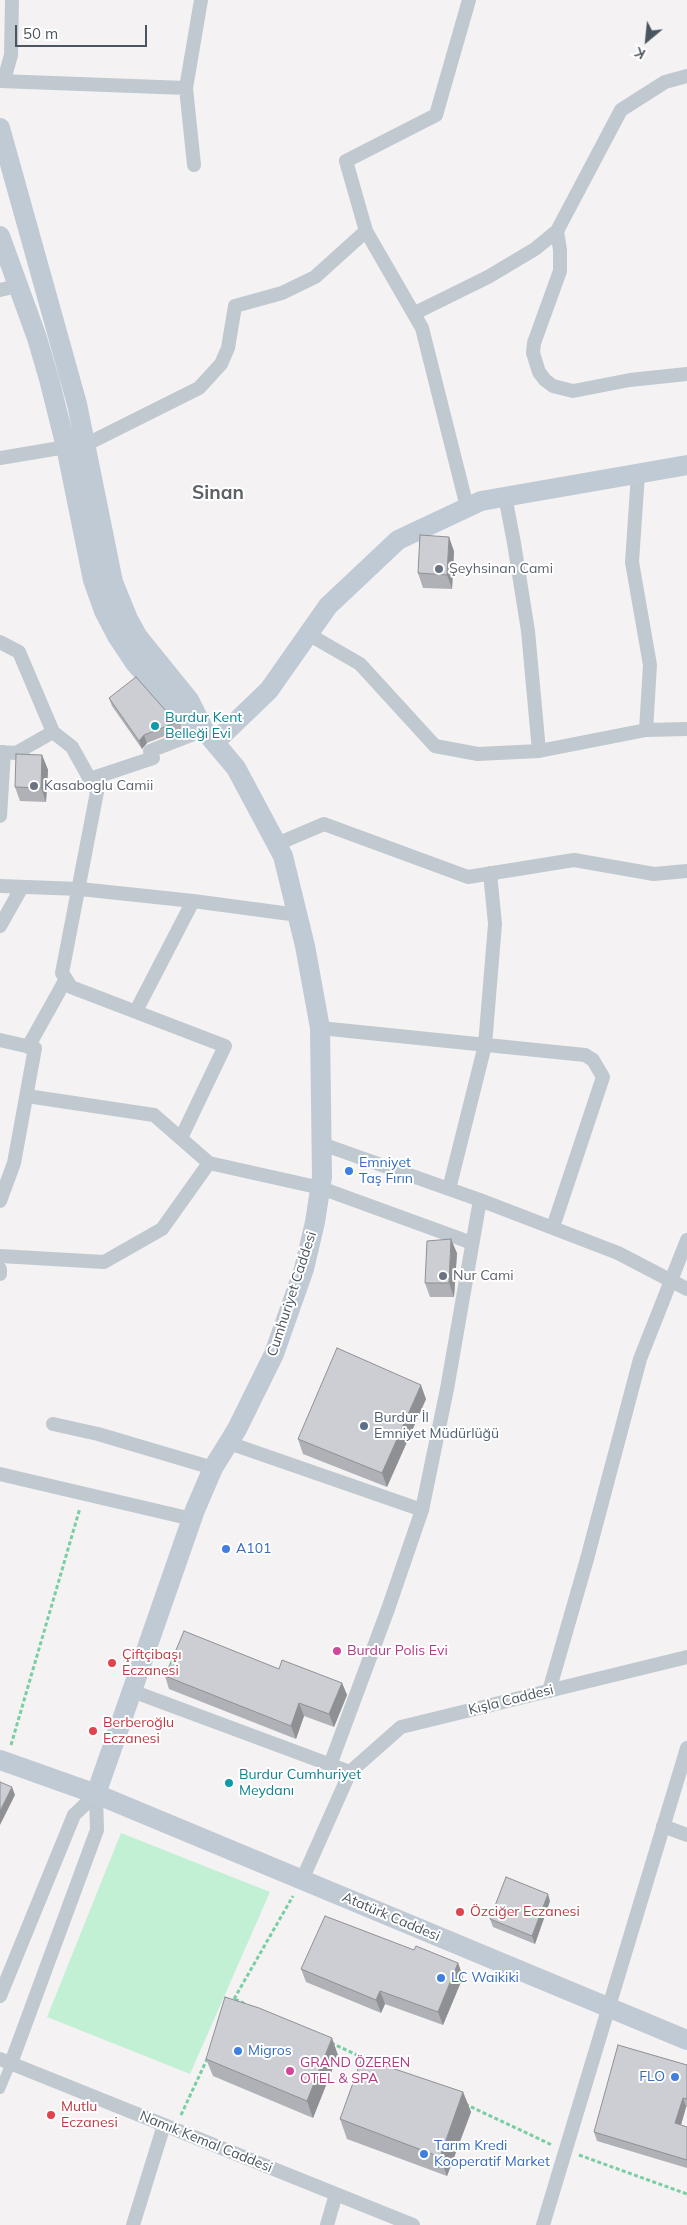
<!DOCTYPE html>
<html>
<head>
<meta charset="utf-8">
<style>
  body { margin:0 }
  #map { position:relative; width:687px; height:2225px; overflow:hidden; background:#f4f2f2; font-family:Mulish,sans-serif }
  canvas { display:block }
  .north { position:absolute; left:622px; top:15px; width:50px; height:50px; -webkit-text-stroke:4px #fff; paint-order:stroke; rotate:208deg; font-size:14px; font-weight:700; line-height:20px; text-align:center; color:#4a555f }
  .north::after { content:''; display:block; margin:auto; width:18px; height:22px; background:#4a555f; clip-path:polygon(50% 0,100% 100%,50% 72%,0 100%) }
  .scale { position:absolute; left:15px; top:25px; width:132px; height:22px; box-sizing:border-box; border:2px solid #4a555f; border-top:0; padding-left:6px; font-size:15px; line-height:18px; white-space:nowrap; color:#4a555f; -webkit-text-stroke:4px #fff; paint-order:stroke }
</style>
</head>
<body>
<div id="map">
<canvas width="687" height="2225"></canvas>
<div class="north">K</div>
<div class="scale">50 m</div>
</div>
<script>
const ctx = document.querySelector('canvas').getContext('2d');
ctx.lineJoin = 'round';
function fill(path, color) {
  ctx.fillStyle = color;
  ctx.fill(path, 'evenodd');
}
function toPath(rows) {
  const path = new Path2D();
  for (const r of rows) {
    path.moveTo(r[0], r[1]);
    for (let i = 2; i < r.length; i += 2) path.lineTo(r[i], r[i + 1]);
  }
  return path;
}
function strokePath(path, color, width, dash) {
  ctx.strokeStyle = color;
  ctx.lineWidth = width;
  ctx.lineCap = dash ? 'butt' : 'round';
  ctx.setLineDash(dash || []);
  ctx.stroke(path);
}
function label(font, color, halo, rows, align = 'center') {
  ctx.font = font + ' Mulish,sans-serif';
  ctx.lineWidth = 4;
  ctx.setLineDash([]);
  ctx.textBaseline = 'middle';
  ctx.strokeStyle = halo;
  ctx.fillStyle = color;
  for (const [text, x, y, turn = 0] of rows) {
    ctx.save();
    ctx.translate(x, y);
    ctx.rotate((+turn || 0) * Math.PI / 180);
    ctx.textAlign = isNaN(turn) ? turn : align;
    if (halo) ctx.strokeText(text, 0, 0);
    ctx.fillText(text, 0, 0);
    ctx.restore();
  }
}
const green = toPath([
  [121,1833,270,1892,190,2074,47,2017]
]);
const path = toPath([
  [11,1745,80,1508],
  [234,1999,293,1896],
  [235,1999,245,2004],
  [331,2043,370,2061],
  [465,2104,552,2145],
  [181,2115,208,2057],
  [579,2155,687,2194]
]);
const pedestrian = toPath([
  [0,2089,11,2063]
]);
const minor = toPath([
  [4,80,11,55,12,0],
  [0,81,186,88,201,0],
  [186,88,194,165],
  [557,231,560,250,560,271,534,343,533,353,539,372,545,380,553,386,573,391,630,380,687,374],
  [0,290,18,286],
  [415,313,488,277,535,249,557,231,621,110,665,82,687,76],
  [87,444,199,388,221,364,228,348,235,306,282,293,315,277,366,231],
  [0,458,66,447],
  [638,474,632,562,650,665,646,730],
  [505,496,514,543,528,631,539,751],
  [467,507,422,328,366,231,346,161,436,115,469,0],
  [308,634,360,664,435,746,478,754,539,751,646,730,687,729],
  [0,642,19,652,53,732,72,747,97,792,62,973,66,979,71,987,225,1046,181,1138],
  [0,752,16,753,53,732],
  [90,779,153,758,150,751,204,730],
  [0,816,4,752],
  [277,844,324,824,468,877,574,860,654,874,687,871],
  [0,886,80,889,193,901,298,915],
  [0,926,22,887],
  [136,1011,193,901],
  [320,1028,585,1055,593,1060,603,1077,553,1227],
  [0,1040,35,1048,14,1163,0,1201],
  [28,1047,66,979],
  [27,1096,154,1115,209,1163,321,1188,472,1243],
  [322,1144,480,1200,618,1253,687,1289],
  [449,1189,485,1045,495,924,490,873],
  [0,1256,104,1262,162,1229,209,1163],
  [0,1269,0,1274],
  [53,1424,98,1434,213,1468],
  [229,1443,422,1510],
  [0,1474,192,1519],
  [132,1691,350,1772],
  [549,1691,587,1559,640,1359,687,1240],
  [330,1765,388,1609,422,1510,447,1389,480,1200],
  [663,1826,687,1835],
  [302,1880,350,1772,401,1727,687,1657],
  [0,1996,74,1815,96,1794],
  [0,2059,413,2225],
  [11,2063,97,1830,96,1794],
  [133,2225,164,2125],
  [327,2225,336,2194],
  [543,2225,687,1748]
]);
const secondary = toPath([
  [0,128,77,404,113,582,128,619,138,637,189,700,202,726],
  [0,236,37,338,49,379,66,447,93,580,104,611,117,636,135,663,178,711,204,730,236,768,283,856,305,946,320,1028,322,1177,315,1222,304,1269,274,1354,237,1429,213,1468,195,1510,96,1794],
  [215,742,269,690,328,606,398,540,481,501,687,465],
  [0,1760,96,1794,687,2040]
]);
const wall = toPath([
  [454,551,452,589,423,588,418,573],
  [109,698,166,711,180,721,182,729,147,743,142,749,112,706],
  [42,755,48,770,46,802,20,801,15,787],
  [457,1253,454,1297,430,1297,425,1283],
  [426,1399,387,1487,303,1454,298,1439],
  [279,1669,342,1683,347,1695,334,1727,304,1716,296,1739,169,1689,165,1676],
  [550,1901,535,1944,493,1927,490,1919],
  [458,1963,463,1977,443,2025,385,2004,381,2013,306,1982,301,1969],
  [338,2055,313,2118,213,2076,206,2059],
  [687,2065,687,2107,686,2107,681,2125,687,2127,687,2168,597,2141,594,2132],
  [463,2092,471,2112,447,2176,347,2139,340,2119]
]);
const shadedWall = toPath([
  [449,537,454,551,452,589,447,575],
  [144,735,147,743,142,749,139,741],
  [42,755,48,770,46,802,41,788],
  [451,1239,457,1253,454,1297,449,1283],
  [421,1385,426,1399,387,1487,382,1473],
  [342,1683,347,1695,334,1727,329,1714],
  [299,1703,304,1716,296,1739,291,1726],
  [12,1787,15,1795,0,1825,0,1811],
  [548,1894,550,1901,535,1944,532,1936],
  [458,1963,463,1977,443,2025,438,2012],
  [380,1991,385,2004,381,2013,376,2000],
  [332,2038,338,2055,313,2118,307,2101],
  [463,2092,471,2112,447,2176,440,2157],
  [683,2098,686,2107,679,2132,675,2123]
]);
const building = toPath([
  [420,535,449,537,447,575,418,573,420,535],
  [136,677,166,711,180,721,144,735,139,741,109,698,136,677],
  [16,754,42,755,41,788,15,787,16,754],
  [451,1239,449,1283,425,1283,427,1241,451,1239],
  [337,1348,421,1385,382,1473,298,1439,337,1348],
  [184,1631,279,1669,282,1660,342,1683,329,1714,299,1703,291,1726,165,1676,184,1631],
  [0,1782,12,1787,0,1811,0,1782],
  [506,1877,548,1894,532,1936,490,1919,506,1877],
  [325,1916,414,1950,416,1946,458,1963,438,2012,380,1991,376,2000,301,1969,325,1916],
  [225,1997,259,2008,332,2038,307,2101,206,2059,225,1997],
  [618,2045,687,2065,687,2099,683,2098,675,2123,687,2127,687,2160,594,2132,618,2045],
  [362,2058,463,2092,440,2157,340,2119,362,2058]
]);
const markers = [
  [439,569,5,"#6b7280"],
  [155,726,5,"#0f9aa8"],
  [34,786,5,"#6b7280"],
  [349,1171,5,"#3f7fe0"],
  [443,1276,5,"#6b7280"],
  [364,1426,5,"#5c6f8a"],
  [226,1549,5,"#3f7fe0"],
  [337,1651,5,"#d1479c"],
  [112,1663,5,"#e0444e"],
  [93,1731,5,"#e0444e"],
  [229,1783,5,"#0f9aa8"],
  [460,1912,5,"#e0444e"],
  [441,1978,5,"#3f7fe0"],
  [238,2051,5,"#3f7fe0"],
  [290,2071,5,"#d1479c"],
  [675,2077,5,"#3f7fe0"],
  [51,2115,5,"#e0444e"],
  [424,2154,5,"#3f7fe0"]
];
const worshipNames = [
  ["Şeyhsinan Cami",449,569],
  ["Kasaboglu Camii",44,786],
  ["Nur Cami",453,1276]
];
const cultureNames = [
  ["Burdur Kent",165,718],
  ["Belleği Evi",165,734],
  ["Burdur Cumhuriyet",239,1775],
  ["Meydanı",239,1791]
];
const shopNames = [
  ["Emniyet",359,1163],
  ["Taş Fırın",359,1179],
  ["A101",236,1549],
  ["LC Waikiki",451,1978],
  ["Migros",248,2051],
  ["FLO",665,2077,"right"],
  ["Tarım Kredi",434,2146],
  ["Kooperatif Market",434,2162]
];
const streetNames = [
  ["Cumhuriyet Caddesi",292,1294,-72],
  ["Kışla Caddesi",511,1700,-14],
  ["Atatürk Caddesi",391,1917,23],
  ["Namık Kemal Caddesi",206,2142,22]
];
const serviceNames = [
  ["Burdur İl",374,1418],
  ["Emniyet Müdürlüğü",374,1434]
];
const hotelNames = [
  ["Burdur Polis Evi",347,1651],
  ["GRAND ÖZEREN",300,2063],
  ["OTEL & SPA",300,2079]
];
const healthNames = [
  ["Çiftçibaşı",122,1655],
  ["Eczanesi",122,1671],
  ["Berberoğlu",103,1723],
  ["Eczanesi",103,1739],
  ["Özciğer Eczanesi",470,1912],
  ["Mutlu",61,2107],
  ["Eczanesi",61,2123]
];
const districtNames = [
  ["Sinan",218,493]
];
fill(green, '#c2f0d4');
strokePath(path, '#7acea4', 3, [4, 2.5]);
strokePath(pedestrian, '#c0c9d0', 10);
strokePath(minor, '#c0c9d0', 14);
strokePath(secondary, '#c0cad5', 20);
fill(wall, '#afb1b6');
fill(shadedWall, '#8f9094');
fill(building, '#ccced4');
strokePath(building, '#8f9094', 1);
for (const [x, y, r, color] of markers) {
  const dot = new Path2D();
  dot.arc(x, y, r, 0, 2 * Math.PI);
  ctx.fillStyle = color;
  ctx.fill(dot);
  strokePath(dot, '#fff', 2);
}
label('14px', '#5b616d', '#fff', worshipNames, 'left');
label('14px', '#0d838f', '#fff', cultureNames, 'left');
label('14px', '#366cbe', '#fff', shopNames, 'left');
label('14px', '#4a555f', '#fff', streetNames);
label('14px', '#4e5e75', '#fff', serviceNames, 'left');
label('14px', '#b23c85', '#fff', hotelNames, 'left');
label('14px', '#be3a42', '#fff', healthNames, 'left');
label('bold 19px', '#5e6267', '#fff', districtNames);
</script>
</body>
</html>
